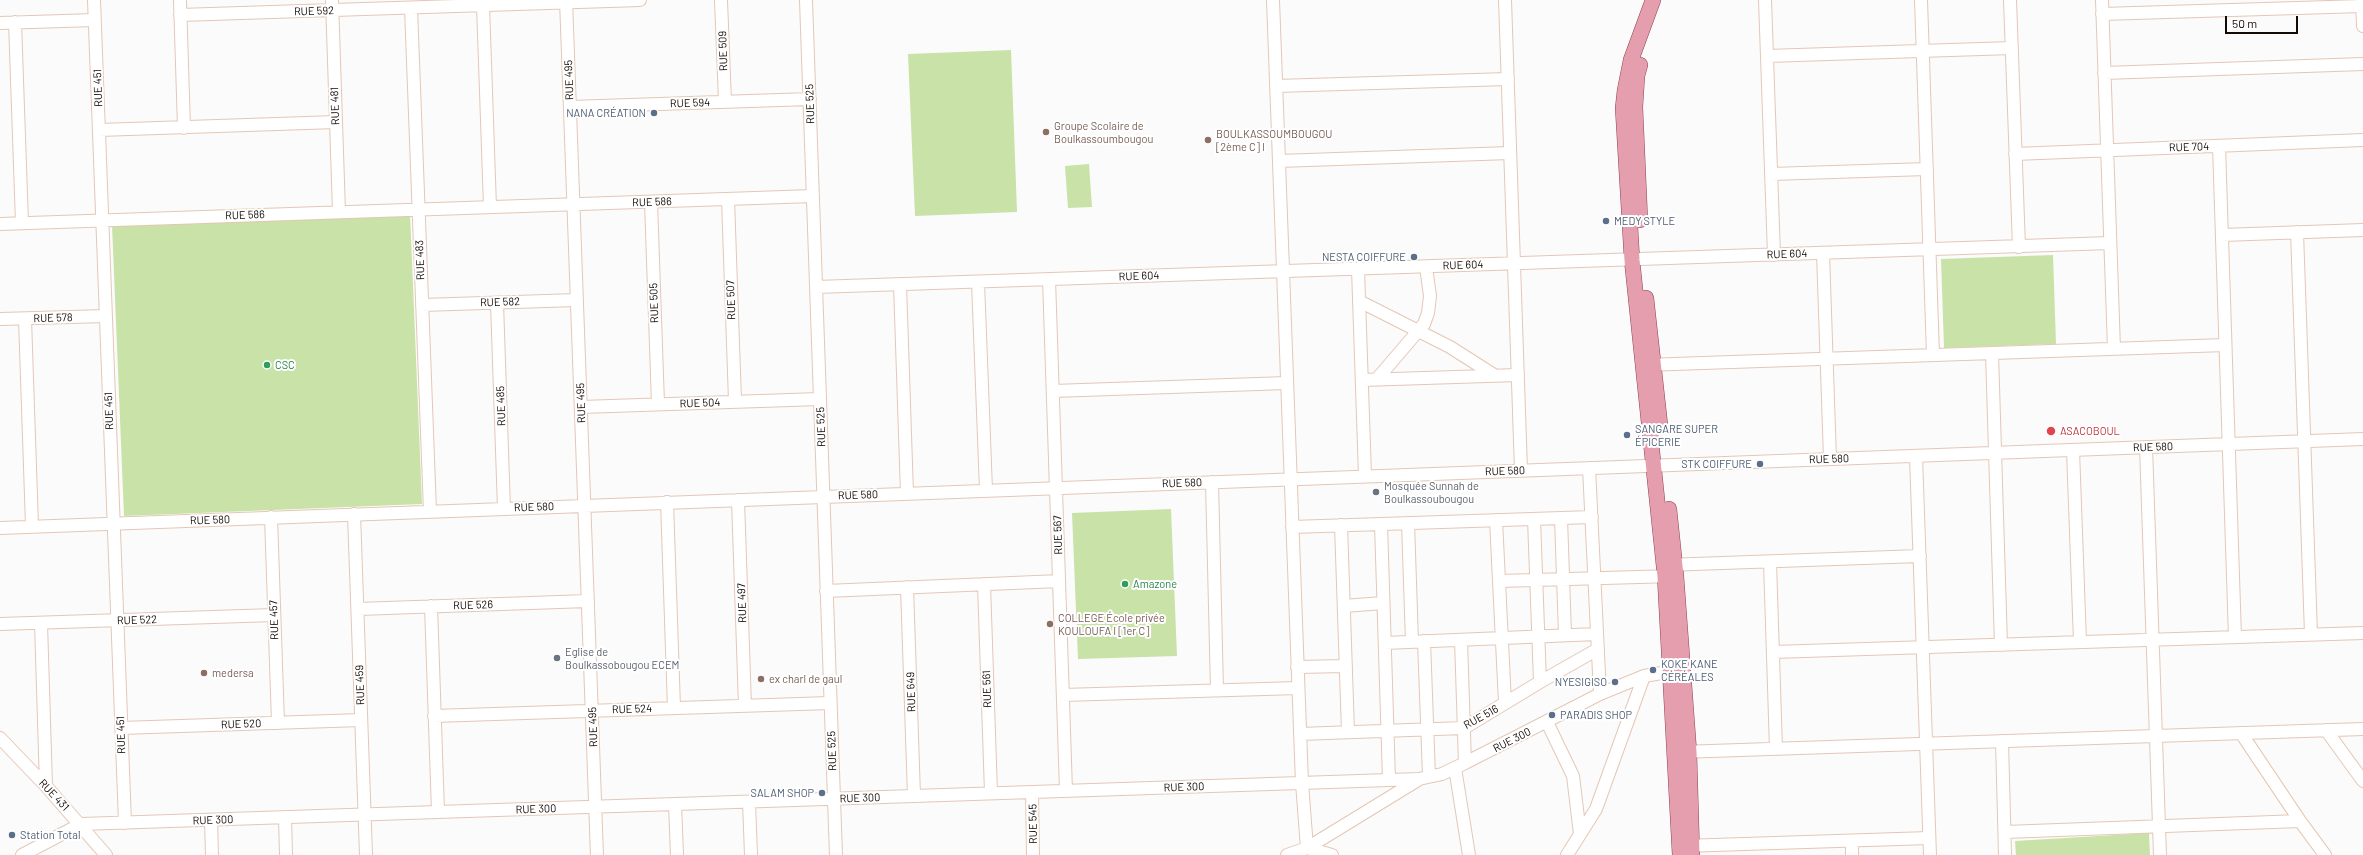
<!DOCTYPE html>
<html>
<head>
<meta charset="utf-8">
<style>
  body { margin:0 }
  #map { position:relative; width:2363px; height:855px; overflow:hidden; background:#fbfbfb; font-family:Barlow,sans-serif }
  canvas { display:block }
  .scale { position:absolute; left:2225px; top:16px; width:73px; height:18px; box-sizing:border-box; border:2px solid #130905; border-top:0; padding-left:5px; font-size:12px; line-height:14px; white-space:nowrap; color:#130905; -webkit-text-stroke:3px #fff; paint-order:stroke }
</style>
</head>
<body>
<div id="map">
<canvas width="2363" height="855"></canvas>
<div class="scale">50 m</div>
</div>
<script>
const ctx = document.querySelector('canvas').getContext('2d');
ctx.lineJoin = 'round';
function fill(path, color) {
  ctx.fillStyle = color;
  ctx.fill(path, 'evenodd');
}
function toPath(rows) {
  const path = new Path2D();
  for (const r of rows) {
    path.moveTo(r[0], r[1]);
    for (let i = 2; i < r.length; i += 2) path.lineTo(r[i], r[i + 1]);
  }
  return path;
}
function strokePath(path, color, width, dash) {
  ctx.strokeStyle = color;
  ctx.lineWidth = width;
  ctx.lineCap = dash ? 'butt' : 'round';
  ctx.setLineDash(dash || []);
  ctx.stroke(path);
}
function label(font, color, halo, rows, align = 'center') {
  ctx.font = font + ' Barlow,sans-serif';
  ctx.lineWidth = 4;
  ctx.setLineDash([]);
  ctx.textBaseline = 'middle';
  ctx.strokeStyle = halo;
  ctx.fillStyle = color;
  for (const [text, x, y, turn = 0] of rows) {
    ctx.save();
    ctx.translate(x, y);
    ctx.rotate((+turn || 0) * Math.PI / 180);
    ctx.textAlign = isNaN(turn) ? turn : align;
    if (halo) ctx.strokeText(text, 0, 0);
    ctx.fillText(text, 0, 0);
    ctx.restore();
  }
}
const green = toPath([
  [1011,50,1017,212,915,216,908,54],
  [1089,164,1092,207,1068,208,1065,166],
  [410,213,422,504,124,516,112,225],
  [2053,255,2056,344,1944,348,1941,259],
  [1171,509,1177,656,1078,659,1072,513],
  [2149,833,2150,855,2016,855,2015,841]
]);
const minor = toPath([
  [94,0,125,823],
  [180,0,184,128],
  [332,0,339,212],
  [566,0,597,855],
  [721,0,725,102],
  [806,0,836,855],
  [1273,0,1302,783,1307,848,1332,855],
  [1505,0,1521,470],
  [1765,0,1774,255],
  [1921,0,1933,355],
  [2010,0,2019,247],
  [2102,0,2114,349],
  [2362,0,2363,26],
  [483,5,490,207],
  [411,8,430,511],
  [2102,14,2362,6],
  [180,15,640,0],
  [15,22,22,223],
  [0,23,95,20],
  [1767,56,2012,48],
  [2104,73,2363,64],
  [1276,86,1508,79],
  [570,107,810,99],
  [99,130,336,122],
  [2219,146,2235,637],
  [2015,154,2363,140],
  [1279,161,1510,153],
  [1771,174,1927,169],
  [728,199,735,401],
  [651,202,658,404],
  [0,224,813,196],
  [2297,232,2311,634],
  [2222,235,2363,230],
  [1823,253,1830,459],
  [1358,269,1365,476],
  [1049,279,1066,791],
  [978,282,986,490],
  [900,284,907,494],
  [816,287,2110,243],
  [1359,301,1450,347,1494,375],
  [497,303,504,509],
  [422,305,577,300],
  [0,319,106,316],
  [25,319,32,526],
  [1992,353,2001,645],
  [1645,365,2225,345],
  [1377,379,1424,324,1428,313,1430,296,1426,267],
  [1362,380,1518,375],
  [1053,391,1287,383],
  [581,407,820,399],
  [2146,447,2160,855],
  [2073,450,2080,642],
  [1916,456,1930,855],
  [1589,468,1600,694],
  [1212,482,1217,690],
  [738,500,745,706],
  [667,502,674,708],
  [354,514,366,855],
  [271,517,278,723],
  [1561,518,1565,635],
  [1534,519,1540,682],
  [1496,520,1505,703],
  [1408,523,1412,642],
  [1381,524,1389,780],
  [1341,525,1348,732],
  [1292,527,1592,517],
  [0,528,2363,439],
  [1770,562,1776,749],
  [1666,565,1920,556],
  [1500,581,1673,576],
  [984,584,991,793],
  [907,587,914,796],
  [826,591,1059,581],
  [431,606,438,812],
  [1344,606,1383,603],
  [358,609,588,601],
  [41,623,46,786],
  [0,624,274,615],
  [1461,640,1465,763],
  [1424,641,1429,776],
  [1385,643,1597,634],
  [1773,652,2363,633],
  [1297,667,1346,666],
  [1063,695,1298,688],
  [434,716,830,703],
  [1547,722,1573,776,1580,834],
  [121,728,361,720],
  [2326,730,2363,781],
  [2241,733,2300,821,2325,855],
  [1300,734,1464,728,1540,682,1598,649],
  [0,738,46,786,106,855],
  [2002,741,2005,855],
  [1681,752,2363,729],
  [1455,768,1469,855],
  [1032,792,1033,855],
  [749,802,751,855],
  [675,804,677,855],
  [285,817,286,855],
  [211,820,212,855],
  [2005,832,2300,821],
  [1852,841,1852,855],
  [1683,846,1929,838],
  [22,855,81,824,1419,779,1442,774,1465,763,1600,694,1644,676,1679,670],
  [1287,855,1307,848,1418,780],
  [1567,855,1596,809,1644,676]
]);
const major = toPath([
  [1653,0,1631,60,1625,90,1623,108,1632,260,1665,576,1680,855],
  [1640,65,1637,76,1635,107,1640,220],
  [1646,298,1660,425],
  [1669,509,1676,576,1689,752,1692,855]
]);
const markers = [
  [654,113,4,"#5c6f8a"],
  [1046,132,4,"#8d6e63"],
  [1208,140,4,"#8d6e63"],
  [1606,221,4,"#5c6f8a"],
  [1414,257,4,"#5c6f8a"],
  [267,365,4,"#2e9e5b"],
  [2051,431,5,"#e0444e"],
  [1627,435,4,"#5c6f8a"],
  [1760,464,4,"#5c6f8a"],
  [1376,492,4,"#6b7280"],
  [1125,584,4,"#2e9e5b"],
  [1050,624,4,"#8d6e63"],
  [557,658,4,"#6b7280"],
  [1653,670,4,"#5c6f8a"],
  [204,673,4,"#8d6e63"],
  [761,679,4,"#8d6e63"],
  [1615,682,4,"#5c6f8a"],
  [1552,715,4,"#5c6f8a"],
  [822,793,4,"#5c6f8a"],
  [12,835,4,"#5c6f8a"]
];
const streetNames = [
  ["RUE 592",314,11,-2],
  ["RUE 509",723,51,-92],
  ["RUE 495",569,80,-92],
  ["RUE 451",98,88,-92],
  ["RUE 594",690,103,-2],
  ["RUE 525",810,104,-92],
  ["RUE 481",335,106,-92],
  ["RUE 704",2189,147,-2],
  ["RUE 586",652,202,-2],
  ["RUE 586",245,215,-2],
  ["RUE 604",1787,254,-2],
  ["RUE 483",420,260,-92],
  ["RUE 604",1463,265,-2],
  ["RUE 604",1139,276,-2],
  ["RUE 507",731,300,-92],
  ["RUE 582",500,302,-2],
  ["RUE 505",654,303,-92],
  ["RUE 578",53,318,-2],
  ["RUE 495",581,403,-92],
  ["RUE 504",700,403,-2],
  ["RUE 485",501,406,-92],
  ["RUE 451",109,411,-92],
  ["RUE 525",821,427,-92],
  ["RUE 580",2153,447,-2],
  ["RUE 580",1829,459,-2],
  ["RUE 580",1505,471,-2],
  ["RUE 580",1182,483,-2],
  ["RUE 580",858,495,-2],
  ["RUE 580",534,507,-2],
  ["RUE 580",210,520,-2],
  ["RUE 567",1058,535,-92],
  ["RUE 497",742,603,-92],
  ["RUE 526",473,605,-2],
  ["RUE 522",137,620,-2],
  ["RUE 457",274,620,-92],
  ["RUE 459",360,685,-92],
  ["RUE 561",987,689,-92],
  ["RUE 649",911,692,-92],
  ["RUE 524",632,709,-2],
  ["RUE 516",1481,717,-29],
  ["RUE 520",241,724,-2],
  ["RUE 495",593,727,-92],
  ["RUE 451",121,735,-92],
  ["RUE 300",1512,740,-27],
  ["RUE 525",832,751,-92],
  ["RUE 300",1184,787,-2],
  ["RUE 431",54,795,47],
  ["RUE 300",860,798,-2],
  ["RUE 300",536,809,-2],
  ["RUE 300",213,820,-2],
  ["RUE 545",1033,824,-91]
];
const serviceNames = [
  ["NANA CRÉATION",646,113],
  ["MEDY STYLE",1614,221,"left"],
  ["NESTA COIFFURE",1406,257],
  ["SANGARE SUPER",1635,429,"left"],
  ["ÉPICERIE",1635,442,"left"],
  ["STK COIFFURE",1752,464],
  ["KOKE KANE",1661,664,"left"],
  ["CÉRÉALES",1661,677,"left"],
  ["NYESIGISO",1607,682],
  ["PARADIS SHOP",1560,715,"left"],
  ["SALAM SHOP",814,793],
  ["Station Total",20,835,"left"]
];
const educationNames = [
  ["Groupe Scolaire de",1054,126],
  ["Boulkassoumbougou",1054,139],
  ["BOULKASSOUMBOUGOU",1216,134],
  ["[2ème C] I",1216,147],
  ["COLLEGE École privée",1058,618],
  ["KOULOUFA I [1er C]",1058,631],
  ["medersa",212,673],
  ["ex charl de gaul",769,679]
];
const leisureNames = [
  ["CSC",275,365],
  ["Amazone",1133,584]
];
const healthNames = [
  ["ASACOBOUL",2060,431]
];
const worshipNames = [
  ["Mosquée Sunnah de",1384,486],
  ["Boulkassoubougou",1384,499],
  ["Eglise de",565,652],
  ["Boulkassobougou ECEM",565,665]
];
fill(green, '#c8e2a8');
strokePath(minor, '#e4c7b5', 14);
strokePath(major, '#904050', 16);
strokePath(minor, '#fff', 12);
strokePath(major, '#e59eae', 15);
for (const [x, y, r, color] of markers) {
  const dot = new Path2D();
  dot.arc(x, y, r, 0, 2 * Math.PI);
  ctx.fillStyle = color;
  ctx.fill(dot);
  strokePath(dot, '#fff', 1.5);
}
label('11px', '#130905', '#fff', streetNames);
label('11px', '#4e5e75', '#fff', serviceNames, 'right');
label('11px', '#785e54', '#fff', educationNames, 'left');
label('11px', '#27864d', '#fff', leisureNames, 'left');
label('11px', '#be3a42', '#fff', healthNames, 'left');
label('11px', '#5b616d', '#fff', worshipNames, 'left');
</script>
</body>
</html>
